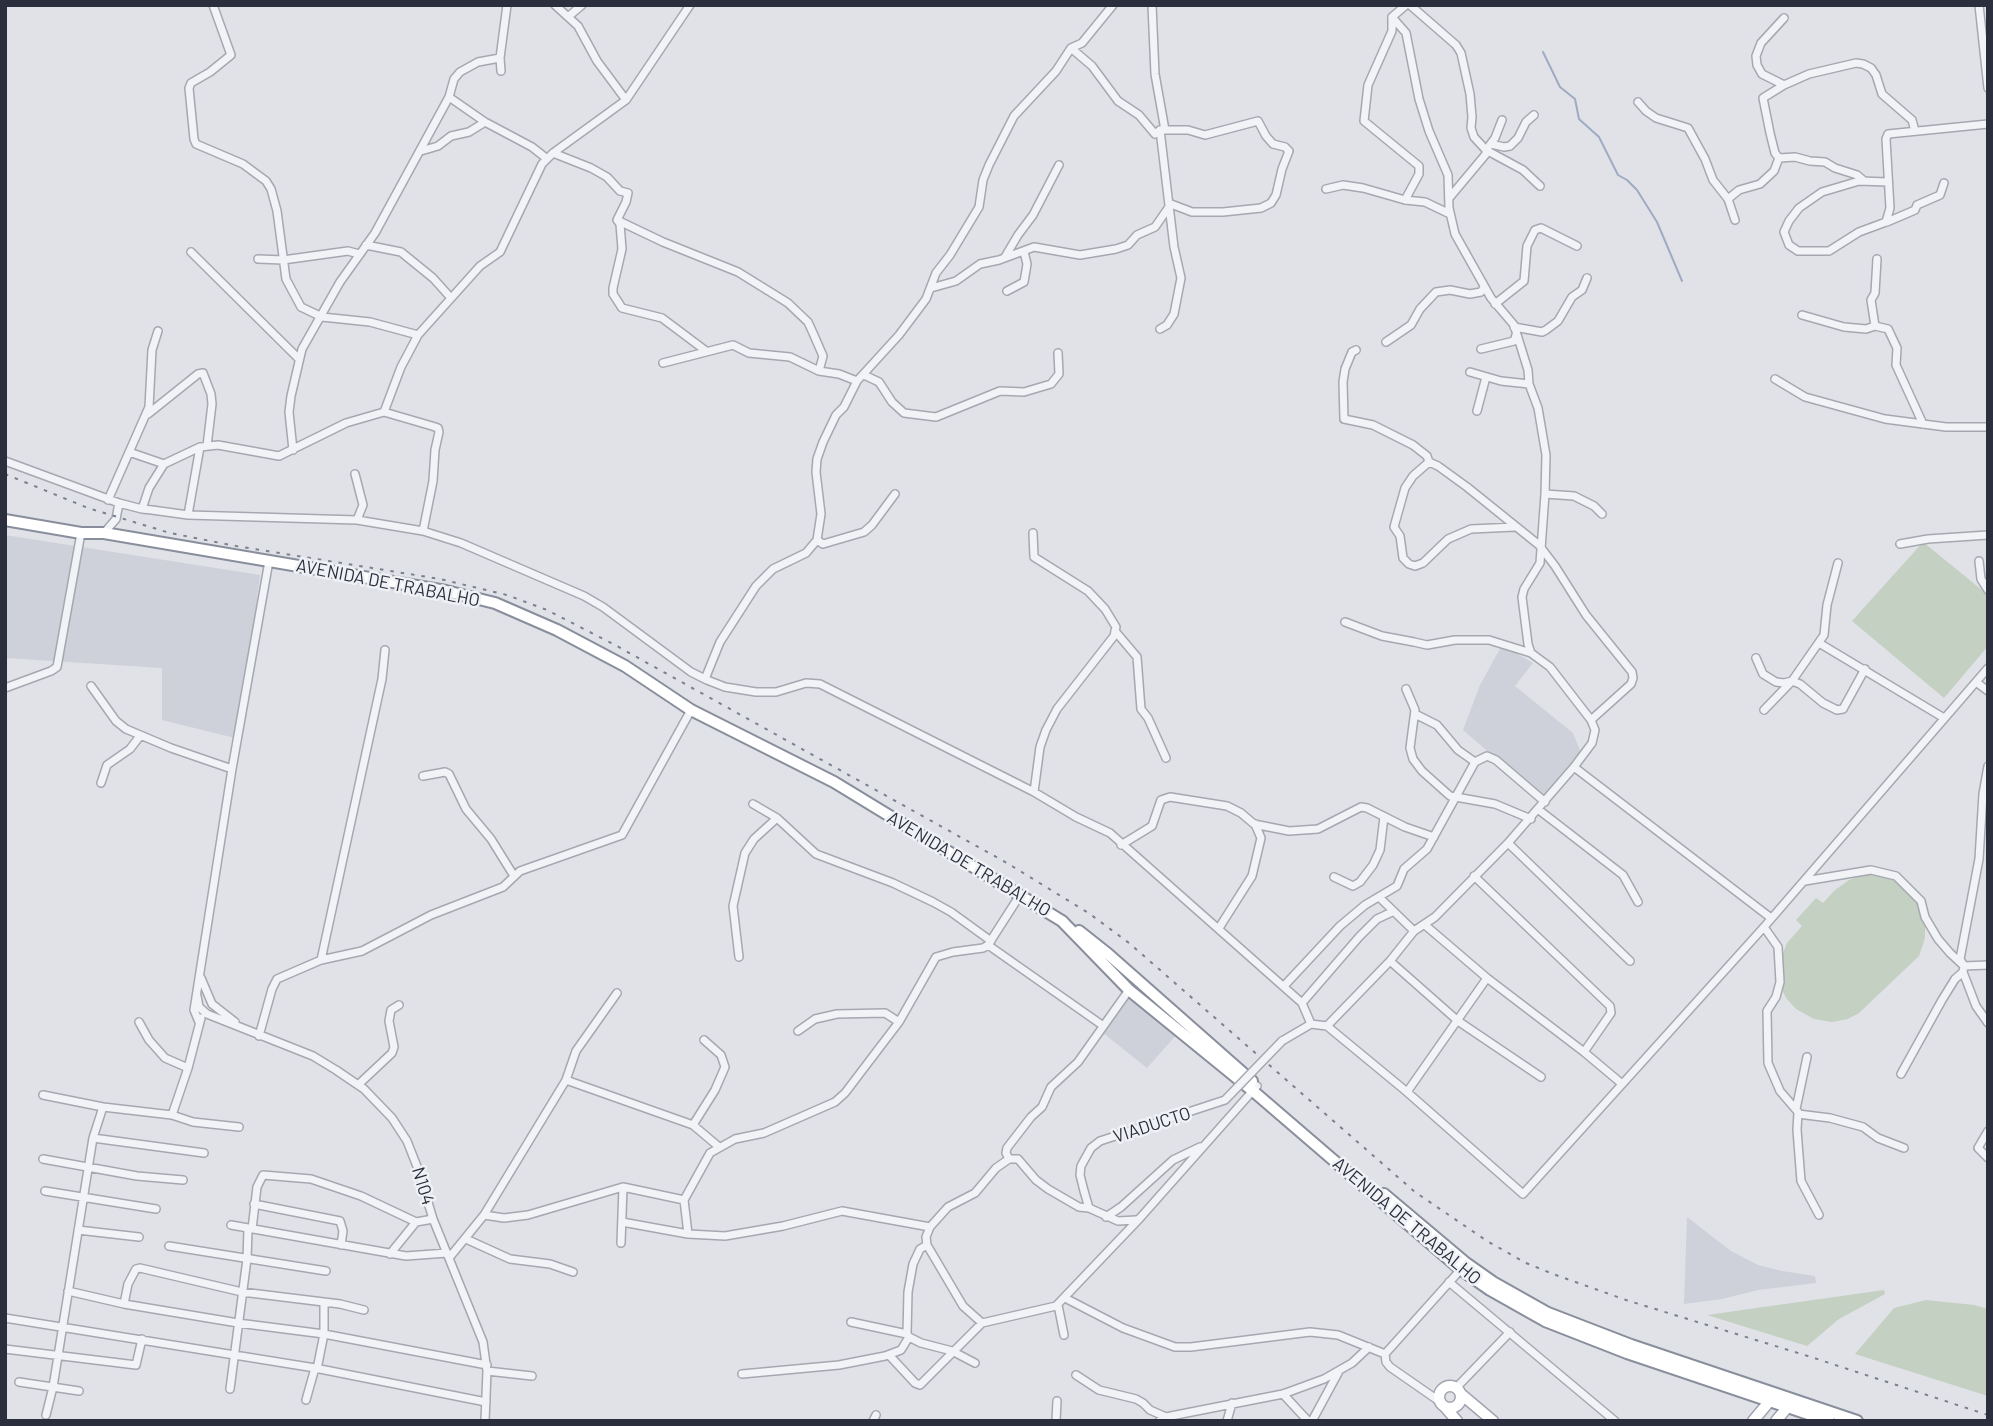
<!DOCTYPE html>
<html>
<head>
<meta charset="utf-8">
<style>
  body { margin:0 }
  #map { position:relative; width:1993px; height:1426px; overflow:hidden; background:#e0e2e7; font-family:Barlow,sans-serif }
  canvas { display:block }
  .frame { position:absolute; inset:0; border:7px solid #2b2e3d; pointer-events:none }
</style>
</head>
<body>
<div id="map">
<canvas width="1993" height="1426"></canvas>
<div class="frame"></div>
</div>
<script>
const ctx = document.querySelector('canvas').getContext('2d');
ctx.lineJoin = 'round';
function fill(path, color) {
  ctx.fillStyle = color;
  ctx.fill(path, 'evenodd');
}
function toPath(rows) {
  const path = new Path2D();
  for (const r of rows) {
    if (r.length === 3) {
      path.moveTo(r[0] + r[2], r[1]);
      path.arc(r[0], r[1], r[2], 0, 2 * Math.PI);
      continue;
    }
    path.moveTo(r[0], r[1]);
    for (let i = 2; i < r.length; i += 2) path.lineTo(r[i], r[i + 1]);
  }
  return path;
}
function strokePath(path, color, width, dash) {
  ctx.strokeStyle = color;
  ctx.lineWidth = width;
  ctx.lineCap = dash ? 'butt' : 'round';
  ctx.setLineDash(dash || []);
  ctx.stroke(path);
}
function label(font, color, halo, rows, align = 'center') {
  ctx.font = font + ' Barlow,sans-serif';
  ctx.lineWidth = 5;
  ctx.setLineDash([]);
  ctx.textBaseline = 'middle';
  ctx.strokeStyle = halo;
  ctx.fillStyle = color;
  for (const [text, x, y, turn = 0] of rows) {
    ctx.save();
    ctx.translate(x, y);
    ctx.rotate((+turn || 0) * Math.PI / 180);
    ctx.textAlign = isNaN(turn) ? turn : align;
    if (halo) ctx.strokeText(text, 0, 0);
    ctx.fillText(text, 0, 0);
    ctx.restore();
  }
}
const built = toPath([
  [5,535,260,575,239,739,162,720,162,668,5,658],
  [1502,645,1533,663,1515,686,1573,733,1581,753,1546,796,1529,787,1463,730,1480,685],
  [1131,993,1179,1032,1147,1068,1103,1033],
  [1687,1217,1731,1251,1758,1265,1782,1271,1815,1276,1816,1283,1758,1290,1722,1299,1684,1304]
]);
const green = toPath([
  [1923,542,1988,595,1988,646,1944,698,1852,621],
  [1866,874,1883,876,1901,884,1921,906,1925,921,1925,938,1919,956,1859,1013,1848,1019,1832,1022,1814,1019,1796,1009,1786,998,1779,983,1780,961,1787,943,1802,926,1796,920,1816,898,1823,903,1835,890,1849,880],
  [1884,1290,1885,1294,1839,1319,1807,1346,1707,1315],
  [1926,1300,1974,1305,1988,1309,1988,1396,1855,1354,1894,1308]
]);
const stream = toPath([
  [1543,52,1560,87,1575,99,1579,119,1599,137,1618,175,1627,180,1637,190,1657,222,1682,281]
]);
const minor = toPath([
  [213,5,231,55,210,72,191,83,189,88,194,139,196,144,243,164,266,181,271,189,277,211,286,279,301,307,322,317,370,322,418,335],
  [555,5,578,26,597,61,626,100],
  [1152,5,1155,74,1165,130],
  [1410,5,1456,45,1461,53,1470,94,1472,117,1471,128,1474,137,1486,150,1523,170,1540,186],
  [1979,5,1988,88],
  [569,16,582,5],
  [1071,48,1092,66,1118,101,1139,115,1155,134,1160,130,1174,247,1181,278,1174,314,1167,325,1160,329],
  [500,58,501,71],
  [1784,85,1762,74,1757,65,1756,56,1761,43,1784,18],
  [449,97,485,122,532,147,546,158],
  [1638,102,1646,111,1656,118,1688,128,1705,159,1713,180,1728,199,1735,220],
  [1491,144,1504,147,1510,146,1518,138,1526,122,1534,115],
  [421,151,438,146,451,136,469,132,485,122],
  [553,153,591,168,607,177,620,191,628,193,626,202,617,220,620,224,622,249,613,288,613,294,622,308,662,318,706,351],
  [1863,180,1857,175,1835,168,1825,162,1810,161,1795,157,1779,158,1775,153,1770,133,1763,98,1784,85,1809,74,1856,63,1863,64,1871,68,1876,75,1882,94,1912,120,1915,131],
  [1888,182,1859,181,1822,192,1799,208,1789,221,1784,232,1789,245,1798,251,1829,251,1859,232,1886,222,1890,208,1886,139,1888,134,1988,124],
  [1326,189,1343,185,1363,188,1405,200,1425,202,1450,214],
  [1450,197,1486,154,1486,150,1495,138,1502,120],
  [1728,199,1739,190,1760,184,1774,171,1779,158],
  [1405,200,1419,174,1419,166,1364,121,1368,85,1392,31,1392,17,1406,5],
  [619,221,663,242,738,272,788,303,808,322,813,333,823,356,819,371],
  [1887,222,1915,210,1917,205,1940,195,1944,183],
  [366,245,401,252,433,278,451,298],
  [191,252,298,358],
  [1005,257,1018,235,1033,215,1059,165],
  [258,259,283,260,348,251,359,254],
  [931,288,956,281,980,264,999,260,1034,247,1080,255,1116,249,1128,245,1137,235,1155,227,1171,204,1192,212,1223,212,1261,208,1271,203,1276,195,1282,169,1289,151,1285,147,1273,144,1266,136,1258,121,1205,135,1188,130,1160,130],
  [1007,291,1024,282,1027,264,1024,252],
  [1495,304,1524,281,1527,246,1535,230,1541,228,1577,246],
  [1802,315,1844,327,1866,329,1875,326,1888,329,1897,348,1896,365,1923,424],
  [1875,326,1871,300,1875,293,1877,259],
  [1514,327,1542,332,1546,330,1558,321,1572,297,1582,290,1587,278],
  [1386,342,1411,325,1420,309,1436,292,1450,290,1470,294,1481,292,1484,287],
  [1481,349,1514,341,1516,335],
  [1356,350,1352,352,1345,369,1343,382,1344,419,1373,425,1413,445,1427,456,1429,462,1438,466,1467,487,1539,545,1555,566,1586,615,1632,672,1633,678,1631,684,1591,720],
  [663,363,733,345,749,353,790,357,819,371,839,374,857,381],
  [1470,372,1501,381,1529,384],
  [864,375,879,382,892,402,904,413,936,417,1000,391,1024,392,1051,384,1059,374,1058,353],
  [1775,379,1805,397,1885,419,1946,427,1988,427],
  [1477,411,1486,377],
  [384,412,401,367,418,335,480,266,500,252,542,164,553,153,626,100,690,5],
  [148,414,198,374,203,373,211,394,212,404,207,446],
  [293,450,289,412,291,396,302,349,340,282,375,233,449,97,454,79,460,72,478,62,500,58,507,5],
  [129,452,164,464],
  [5,461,119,503,142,509,152,510,188,515,357,520,423,531,433,481,435,450,439,432,438,428,432,426,384,412,346,423,279,456,218,445,200,447,164,464,149,488,142,509],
  [1429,462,1413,476,1405,488,1394,527,1400,536,1403,558,1409,564,1415,566,1423,563,1448,539,1471,529,1515,527],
  [355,474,363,505,357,520],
  [1545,494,1574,496,1594,506,1602,514],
  [108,500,149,407,152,350,158,331],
  [188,515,200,447],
  [423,531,461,543,584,596,603,607,691,672,707,680,725,687,756,692,776,692,806,683,820,684,1034,792,1076,817,1110,833,1302,1003,1311,1024],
  [104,533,116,519,119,503],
  [1033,533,1034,557,1088,591,1105,609,1116,627,1114,636,1057,709,1046,730,1040,747,1034,792],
  [817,540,823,544,864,532,872,525,895,494],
  [1900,544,1928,539,1988,535],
  [1979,561,1981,579,1988,590],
  [1345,622,1382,636,1414,642,1427,645,1455,640,1489,640,1531,653],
  [1115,631,1137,657,1141,709,1148,718,1166,758],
  [1819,643,1944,718],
  [1756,658,1763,674,1776,682,1784,683,1792,681,1800,684,1823,703,1837,710,1843,709,1865,669],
  [705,679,720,642,756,586,773,569,806,553,817,540,821,514,816,472,817,459,823,442,836,415,844,407,857,381,899,335,926,299,936,273,950,255,979,207,983,180,989,165,1014,116,1056,71,1071,48,1082,43,1113,5],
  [1976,682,1988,691],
  [91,686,116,721,126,729,171,748,232,769],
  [5,688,51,671,57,667,81,533],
  [1406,689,1415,710,1410,748,1413,759,1422,771,1450,796,1495,804,1531,819],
  [1764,710,1792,681,1824,635,1827,605,1838,563],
  [1415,714,1437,725,1458,750,1475,762],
  [1988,766,1983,794,1979,859,1960,959,1964,966,1963,972,1976,1006,1988,1023],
  [1574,767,1771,918],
  [423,776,445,772,449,774,466,809,491,839,514,876],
  [101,783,107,765,130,749,140,736],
  [753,804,777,818,816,854,893,883,933,902,951,912,991,941],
  [1539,810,1623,875,1638,902],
  [1508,843,1630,961],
  [1121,845,1152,826,1161,800,1170,797,1227,806,1241,813,1254,824,1289,831,1318,829,1361,807,1367,808,1405,827,1434,837],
  [1474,876,1610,1006,1611,1013,1584,1052],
  [1334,877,1353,886,1360,882,1373,865,1380,850,1384,817],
  [1805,881,1871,870,1896,876,1921,901,1925,917,1938,939,1950,953,1964,966,1988,965],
  [1379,897,1414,931],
  [1425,925,1487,978,1584,1052,1621,1083],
  [1764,927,1778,947,1780,982,1776,997,1767,1011,1768,1063,1780,1091,1798,1112,1797,1130,1801,1181,1819,1215],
  [1219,928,1252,876,1261,838,1255,824],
  [988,945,1102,1025],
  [739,957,733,906,745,853,754,839,777,818],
  [321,960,382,679,385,650],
  [1390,961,1458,1021,1541,1077],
  [201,978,212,1004,235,1022],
  [1284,986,1340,926,1365,905,1397,886,1404,869,1427,849,1475,762,1487,756,1496,760,1545,802],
  [617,993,576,1051,566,1080,693,1125,719,1147],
  [197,996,199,1007,207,1014,313,1056,336,1070,364,1089,392,1118,407,1141,418,1169,433,1219,483,1342,487,1371,485,1421],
  [1302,1003,1359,937,1377,919,1392,912],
  [139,1022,149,1040,165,1058,188,1068],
  [199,1022,194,1010,232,769,269,561],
  [1311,1024,1327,1026,1407,1092,1523,1194,1764,927,1988,668],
  [1327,1026,1390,961,1414,931,1435,917,1508,843,1574,767,1592,743,1595,730,1591,720,1550,667,1531,653,1528,644,1522,597,1524,589,1540,563,1545,494,1546,455,1538,408,1529,384,1528,370,1514,325,1491,298,1455,234,1449,208,1448,175,1429,131,1419,99,1406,33,1392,17],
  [798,1031,815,1019,837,1014,885,1013,899,1022],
  [259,1036,272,989,277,979,321,960,362,951,431,915,503,887,520,871,622,835,691,710],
  [1282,1041,1311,1024],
  [1901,1074,1942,1000,1955,979,1963,972],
  [359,1084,392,1053,394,1047,389,1021,391,1010,399,1005],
  [1407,1092,1487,978],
  [43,1095,103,1107,172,1115,193,1122,239,1127],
  [1796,1109,1807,1057],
  [1798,1114,1830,1118,1863,1127,1878,1138,1904,1148],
  [172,1115,188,1068,201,1018],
  [693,1125,715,1090,725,1067,721,1055,704,1040],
  [1988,1131,1978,1148,1988,1158],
  [93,1138,204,1153],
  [43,1159,137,1176,183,1180],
  [1009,1159,1006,1153,1007,1148,1031,1117,1042,1107,1051,1087,1078,1062,1129,990],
  [45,1191,156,1209],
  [1084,1191,1089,1208,1118,1221,1136,1220],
  [254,1204,340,1221,343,1231,341,1245],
  [1089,1208,1079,1207,1048,1189,1036,1180,1018,1159,1009,1159,996,1168,975,1193,948,1207,930,1227,926,1237,927,1245,963,1306,982,1323,1056,1306,1140,1218,1257,1086],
  [484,1215,504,1218,528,1215,623,1187,684,1200],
  [1106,1217,1121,1207,1173,1160,1200,1147],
  [622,1222,688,1234,725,1236,783,1226,842,1211,930,1227],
  [231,1225,406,1256,447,1253],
  [252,1229,257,1187,263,1175,311,1179,361,1196,416,1222,433,1219],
  [78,1230,139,1237],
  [688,1234,684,1200,710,1153,735,1139,764,1133,835,1102,845,1093,899,1022,936,957,953,952,983,948,988,945,1020,895],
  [466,1239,510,1259,550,1264,573,1272],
  [621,1243,623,1187],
  [169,1246,326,1271],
  [390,1254,416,1222],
  [449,1258,484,1215,566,1080],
  [1449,1282,1615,1421],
  [68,1291,124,1304,238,1323,324,1334,487,1365],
  [1065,1298,1123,1328,1175,1347,1191,1347,1310,1332,1338,1335,1385,1354],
  [124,1304,128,1284,136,1269,140,1268,242,1292,340,1304,364,1310],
  [1058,1305,1064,1335],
  [5,1318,315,1368,486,1402],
  [851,1322,907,1334],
  [909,1337,907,1334,908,1292,913,1264,920,1249,927,1245],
  [5,1349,136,1365,142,1339],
  [889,1355,915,1383,920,1385,982,1323],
  [317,1369,324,1334,324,1303],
  [487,1371,532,1376],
  [742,1374,839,1365,885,1356,901,1350,909,1337,921,1343,952,1351,975,1363],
  [1076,1375,1099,1390,1136,1399,1143,1403,1150,1410,1166,1417],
  [19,1382,79,1391],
  [1456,1388,1510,1332],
  [230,1389,247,1259,248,1229],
  [1283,1394,1308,1421],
  [306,1400,315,1368],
  [1439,1401,1390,1367,1386,1362,1385,1354,1463,1267],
  [46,1415,53,1387,93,1138,103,1107],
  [873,1421,876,1415],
  [1056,1421,1057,1401],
  [1159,1421,1166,1417,1283,1394,1324,1379,1352,1363,1369,1347],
  [1227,1421,1232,1403],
  [1312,1421,1338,1373]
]);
const major = toPath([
  [1450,1397,11],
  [1461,1394,1493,1421],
  [1445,1407,1457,1421],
  [1753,1421,1773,1397],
  [1776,1421,1791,1403]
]);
const highway = toPath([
  [5,520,81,533,104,533,446,591,495,603,557,630,625,666,691,710,834,782,1062,921,1129,990,1253,1091,1460,1269,1490,1290,1545,1321,1627,1353,1829,1421],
  [1079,931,1108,954,1252,1081],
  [1384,1194,1466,1263,1493,1282,1548,1313,1631,1345,1857,1421]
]);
const rail = toPath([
  [5,474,88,508,170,533,236,546,440,579,507,595,547,610,615,645,1007,863,1090,914,1129,943,1415,1192,1487,1241,1526,1263,1553,1274,1626,1300,1811,1357,1988,1415]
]);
const minorBridge = toPath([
  [1084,1191,1080,1175,1081,1166,1091,1148,1100,1141,1225,1100,1282,1041]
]);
const streetNames = [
  ["AVENIDA DE TRABALHO",388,583,11],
  ["AVENIDA DE TRABALHO",969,864,31],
  ["VIADUCTO",1152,1125,-18],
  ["N104",423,1186,73],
  ["AVENIDA DE TRABALHO",1407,1221,40]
];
fill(built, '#ced1d9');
fill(green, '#c3d0c2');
strokePath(stream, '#9fabc3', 2);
strokePath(minor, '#a6a8b1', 10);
strokePath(major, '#a1a5b1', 13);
strokePath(highway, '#898e9c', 14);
strokePath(minor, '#f2f3f6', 7);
strokePath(major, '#fff', 10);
strokePath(highway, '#fff', 10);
strokePath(rail, '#7b808f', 2, [3.5, 7]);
strokePath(minorBridge, '#a6a8b1', 10, []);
strokePath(minorBridge, '#f2f3f6', 7);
label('18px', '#2b2e3d', '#eff1f5', streetNames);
</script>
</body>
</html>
